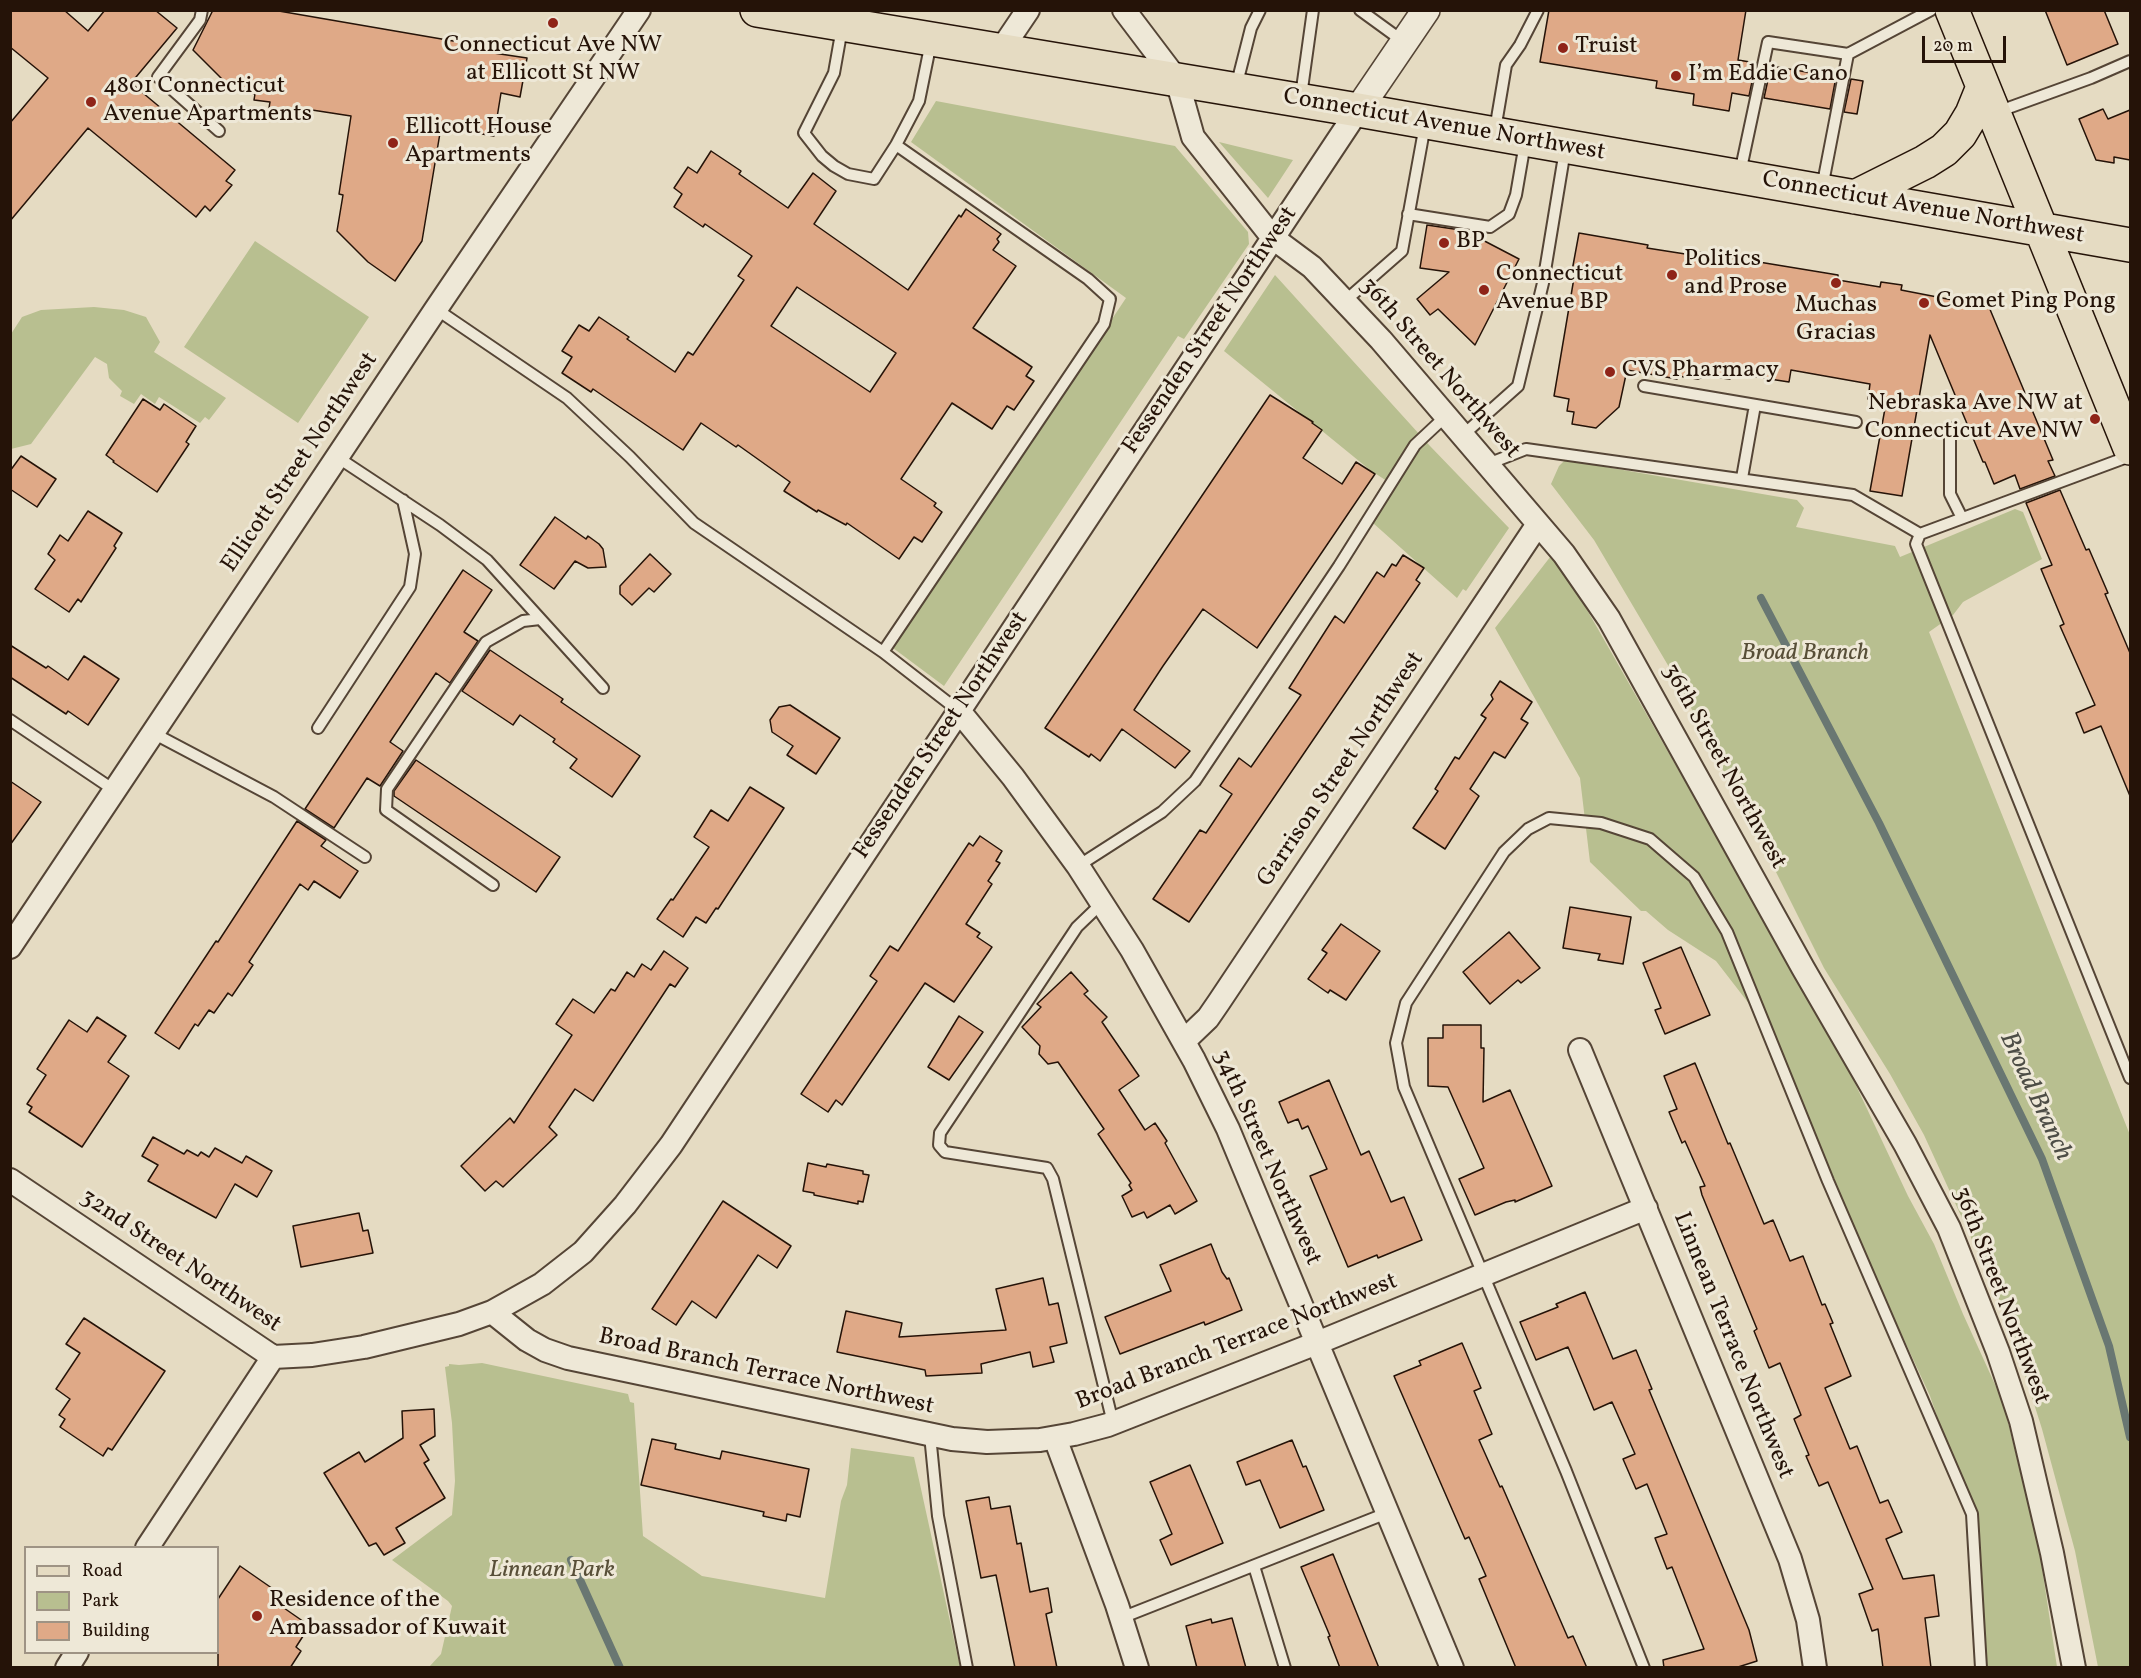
<!DOCTYPE html>
<html>
<head>
<meta charset="utf-8">
<style>
  body { margin:0 }
  #map { position:relative; width:2141px; height:1678px; overflow:hidden; background:#e5dbc2; font-family:Vollkorn,serif }
  canvas { display:block }
  .frame { position:absolute; inset:0; border:12px solid #251308; pointer-events:none }
  .legend { position:absolute; left:24px; top:1546px; width:195px; height:108px; box-sizing:border-box; background:#eee8d7; border:2px solid #9e9384; margin:0; padding:8px 10px; list-style:none; font-size:18px; color:#251308 }
  .legend li { display:flex; align-items:center; gap:12px; height:30px }
  .legend b { width:30px; border:2px solid #9e9384 }
  .scale { position:absolute; left:1922px; top:36px; width:84px; height:27px; box-sizing:border-box; border:3px solid #251308; border-top:0; padding-left:8px; font-size:18px; line-height:21px; white-space:nowrap; color:#251308; -webkit-text-stroke:4px #eee8d7; paint-order:stroke }
</style>
</head>
<body>
<div id="map">
<canvas width="2141" height="1678"></canvas>
<div class="frame"></div>
<ul class="legend">
<li><b style="height:8px;background:#e5dbc2"></b>Road</li>
<li><b style="height:16px;background:#b8bf90"></b>Park</li>
<li><b style="height:16px;background:#dfa987"></b>Building</li>
</ul>
<div class="scale">20 m</div>
</div>
<script>
const ctx = document.querySelector('canvas').getContext('2d');
ctx.lineJoin = 'round';
function fill(path, color) {
  ctx.fillStyle = color;
  ctx.fill(path, 'evenodd');
}
function toPath(rows) {
  const path = new Path2D();
  for (const r of rows) {
    path.moveTo(r[0], r[1]);
    for (let i = 2; i < r.length; i += 2) path.lineTo(r[i], r[i + 1]);
  }
  return path;
}
function strokePath(path, color, width, dash) {
  ctx.strokeStyle = color;
  ctx.lineWidth = width;
  ctx.lineCap = dash ? 'butt' : 'round';
  ctx.setLineDash(dash || []);
  ctx.stroke(path);
}
function label(font, color, halo, rows, align = 'center') {
  ctx.font = font + ' Vollkorn,serif';
  ctx.lineWidth = 6;
  ctx.setLineDash([]);
  ctx.textBaseline = 'middle';
  ctx.strokeStyle = halo;
  ctx.fillStyle = color;
  for (const [text, x, y, turn = 0] of rows) {
    ctx.save();
    ctx.translate(x, y);
    ctx.rotate((+turn || 0) * Math.PI / 180);
    ctx.textAlign = isNaN(turn) ? turn : align;
    if (halo) ctx.strokeText(text, 0, 0);
    ctx.fillText(text, 0, 0);
    ctx.restore();
  }
}
const green = toPath([
  [936,101,1175,146,1248,232,1249,244,1184,339,1178,336,944,686,893,648,1126,298,911,142],
  [1219,142,1293,160,1268,198],
  [255,241,369,317,298,423,184,347],
  [1275,275,1430,446,1509,528,1466,591,1463,589,1457,598,1373,523,1393,485,1370,470,1224,351],
  [94,307,124,310,146,317,160,342,154,352,226,398,209,420,205,417,200,423,159,397,155,404,141,394,134,404,120,396,122,391,109,378,107,364,95,357,31,444,11,449,11,334,22,317,41,310],
  [1565,460,1797,500,1804,508,1796,527,1895,546,1900,557,2015,509,2023,512,2042,559,1963,602,1953,615,1929,632,2130,1135,2130,1667,2098,1667,2075,1551,2042,1429,2005,1312,1924,1135,1890,1074,1824,968,1735,790,1712,752,1682,689,1594,540,1551,484,1559,466],
  [1554,552,1845,1062,1908,1196,1934,1244,1963,1314,2003,1402,2039,1548,2057,1667,1987,1667,1973,1519,1930,1396,1750,1005,1716,961,1668,930,1646,911,1641,911,1590,862,1580,778,1495,628],
  [482,1363,628,1394,630,1402,634,1403,643,1536,702,1576,825,1598,841,1501,847,1485,851,1448,914,1457,960,1667,429,1667,441,1654,452,1606,448,1601,392,1560,452,1515,455,1481,452,1423,445,1367,449,1366,449,1364,459,1365]
]);
const stream = toPath([
  [1761,598,1879,823,2042,1159,2109,1346,2130,1437],
  [571,1560,620,1668]
]);
const building = toPath([
  [10,10,64,10,88,31,105,10,155,10,177,28,131,83,235,170,226,181,232,185,210,211,205,206,196,217,88,128,10,221,10,123,48,78,10,47,10,10],
  [213,10,273,10,488,47,487,52,527,58,520,97,501,93,494,136,441,127,422,241,395,281,368,262,337,231,343,195,339,194,351,116,299,108,298,113,269,108,270,102,254,100,255,94,234,91,193,50,213,10],
  [1549,10,1746,10,1738,60,1756,63,1749,96,1732,93,1729,111,1693,105,1694,94,1656,88,1657,81,1540,62,1549,10],
  [2045,10,2104,10,2118,44,2067,65,2045,10],
  [1771,66,1836,77,1830,109,1764,98,1771,66],
  [1851,79,1863,81,1857,114,1844,112,1851,79],
  [2103,109,2108,119,2130,110,2130,160,2114,157,2114,163,2096,160,2079,119,2103,109],
  [711,151,741,171,739,174,788,208,813,173,836,191,814,224,908,290,959,215,961,217,966,209,1001,234,997,239,999,242,993,250,1016,266,973,328,1032,367,1026,376,1034,381,1014,410,1007,406,992,429,952,403,901,479,936,503,934,506,942,512,922,542,914,537,899,559,847,523,846,525,818,510,817,512,784,491,790,482,738,445,736,447,701,423,683,450,593,389,591,392,562,373,572,357,562,351,579,325,589,331,599,317,629,337,627,339,675,372,688,352,693,355,744,280,738,276,752,256,705,224,703,227,674,207,682,194,674,188,688,167,697,173,711,151],
  [797,287,896,353,870,392,771,326,797,287],
  [1427,225,1474,232,1473,235,1519,259,1475,345,1438,309,1430,315,1417,299,1449,272,1420,268,1427,225],
  [1579,233,1648,245,1647,248,1698,256,1698,252,1838,275,1838,280,1880,287,1881,282,1902,285,1901,290,1989,307,2053,460,2048,461,2055,476,2020,489,2015,475,1994,484,1985,462,1983,462,1930,335,1902,496,1870,491,1886,403,1868,399,1870,384,1791,370,1789,382,1731,373,1730,379,1705,376,1698,379,1678,376,1677,379,1627,370,1619,407,1596,428,1572,424,1574,412,1567,411,1569,399,1554,396,1575,272,1572,271,1579,233],
  [1270,395,1313,422,1312,423,1322,430,1303,458,1342,484,1356,462,1375,474,1257,648,1203,609,1163,666,1134,710,1190,751,1175,768,1122,729,1100,761,1091,754,1089,757,1045,728,1270,395],
  [143,399,160,410,164,404,196,426,186,442,189,444,157,492,113,462,114,461,106,455,143,399],
  [21,456,56,479,37,507,10,489,10,471,21,456],
  [2060,490,2086,550,2089,549,2108,593,2105,594,2130,653,2130,796,2101,726,2084,733,2076,713,2095,705,2060,626,2064,624,2041,569,2052,565,2026,503,2060,490],
  [88,511,122,533,114,546,116,548,81,602,78,599,69,612,35,589,55,560,48,554,60,535,68,541,88,511],
  [555,517,586,539,588,536,599,544,603,549,606,567,588,568,575,561,554,589,520,565,555,517],
  [650,554,671,574,654,592,649,588,632,605,620,594,620,586,650,554],
  [1403,555,1424,568,1416,580,1420,583,1189,922,1153,899,1200,830,1206,833,1232,794,1220,786,1239,758,1251,767,1301,695,1289,688,1335,616,1344,623,1377,572,1384,577,1392,564,1396,566,1403,555],
  [463,570,492,590,464,632,478,641,450,683,436,673,390,742,403,751,380,786,367,778,334,828,305,809,463,570],
  [10,645,46,668,48,666,68,680,84,656,119,679,88,725,68,711,66,714,10,677,10,645],
  [490,650,563,699,561,702,640,756,612,797,570,768,577,759,553,742,555,739,520,715,513,725,462,691,490,650],
  [1500,681,1532,702,1521,719,1528,723,1505,758,1494,752,1470,789,1479,796,1445,849,1413,828,1438,791,1435,789,1455,757,1459,759,1486,718,1481,715,1493,699,1491,695,1500,681],
  [790,705,840,738,816,774,787,755,793,746,772,732,770,720,779,707,790,705],
  [416,760,560,857,536,892,394,796,394,791,416,760],
  [10,781,41,802,10,845,10,781],
  [750,787,784,808,718,909,716,908,706,923,696,917,683,937,657,919,671,899,673,900,709,847,694,837,711,810,728,821,750,787],
  [297,821,326,840,321,846,358,871,340,898,314,881,308,890,300,884,249,962,253,965,232,996,228,993,214,1013,209,1010,198,1026,195,1024,179,1049,155,1033,216,941,218,942,297,821],
  [980,836,1002,851,996,861,1000,863,988,881,992,884,966,924,980,933,977,937,992,947,954,1002,925,983,842,1105,836,1100,828,1112,801,1094,877,981,870,976,890,946,898,951,969,843,973,846,980,836],
  [1570,907,1631,917,1623,964,1598,960,1600,954,1563,948,1570,907],
  [1341,924,1380,951,1346,1000,1330,990,1328,993,1308,979,1327,953,1322,950,1341,924],
  [1509,932,1540,968,1521,983,1518,980,1490,1004,1463,972,1509,932],
  [1681,947,1710,1015,1665,1034,1655,1010,1661,1008,1643,963,1681,947],
  [664,951,688,968,675,987,670,984,593,1101,575,1089,549,1127,557,1135,503,1187,496,1181,485,1191,461,1166,510,1118,514,1123,572,1035,556,1024,573,999,594,1013,611,989,615,991,627,972,634,977,642,964,651,970,664,951],
  [1071,972,1088,991,1084,994,1107,1017,1102,1022,1139,1076,1119,1090,1145,1130,1155,1123,1167,1141,1165,1143,1197,1201,1175,1214,1170,1205,1147,1218,1144,1212,1132,1217,1122,1196,1132,1190,1129,1185,1131,1183,1098,1134,1104,1129,1058,1062,1048,1064,1039,1054,1040,1046,1022,1027,1041,1007,1037,1004,1071,972],
  [959,1016,983,1032,949,1080,928,1067,959,1016],
  [97,1017,126,1036,108,1062,129,1076,82,1147,29,1112,32,1107,27,1104,46,1075,37,1069,69,1020,87,1032,97,1017],
  [1443,1025,1481,1025,1481,1048,1484,1048,1483,1102,1510,1090,1552,1186,1515,1202,1515,1200,1506,1202,1475,1215,1459,1179,1484,1168,1448,1087,1428,1086,1428,1038,1443,1038,1443,1025],
  [1695,1063,1728,1144,1730,1143,1764,1224,1773,1220,1790,1261,1803,1256,1822,1305,1825,1304,1833,1323,1830,1324,1851,1376,1825,1388,1850,1449,1857,1446,1880,1503,1888,1500,1902,1532,1886,1539,1903,1579,1934,1575,1939,1616,1925,1618,1931,1668,1883,1668,1878,1629,1872,1631,1859,1594,1873,1589,1828,1482,1819,1486,1806,1456,1809,1455,1794,1419,1801,1415,1780,1363,1769,1368,1754,1331,1757,1329,1702,1195,1700,1187,1705,1186,1685,1141,1682,1143,1669,1112,1677,1109,1664,1076,1695,1063],
  [1329,1080,1361,1155,1369,1151,1391,1202,1404,1197,1422,1240,1378,1258,1377,1255,1348,1267,1310,1176,1327,1169,1308,1126,1302,1129,1298,1119,1288,1123,1279,1102,1329,1080],
  [153,1137,184,1154,187,1150,198,1156,201,1152,209,1157,215,1148,242,1163,246,1156,272,1171,257,1197,235,1184,216,1218,148,1181,158,1165,142,1156,153,1137],
  [808,1163,826,1167,827,1164,863,1171,863,1174,869,1175,863,1202,858,1201,858,1204,814,1195,814,1193,803,1191,808,1163],
  [723,1201,791,1246,777,1268,758,1255,716,1318,692,1301,676,1325,652,1309,723,1201],
  [359,1213,363,1231,368,1230,373,1253,301,1267,293,1226,359,1213],
  [1211,1244,1222,1272,1227,1279,1229,1278,1242,1310,1205,1325,1204,1322,1120,1354,1105,1317,1171,1291,1160,1265,1211,1244],
  [1043,1278,1049,1305,1058,1303,1067,1343,1050,1347,1054,1362,1033,1367,1030,1352,981,1364,982,1373,926,1376,925,1370,837,1352,846,1311,902,1323,899,1337,1006,1330,996,1289,1043,1278],
  [1585,1292,1613,1359,1636,1350,1652,1389,1649,1390,1749,1630,1757,1661,1735,1668,1664,1668,1663,1660,1704,1649,1672,1567,1667,1569,1655,1538,1667,1534,1647,1484,1636,1489,1623,1459,1635,1454,1612,1402,1594,1410,1568,1347,1536,1360,1520,1322,1558,1307,1556,1304,1585,1292],
  [84,1318,165,1371,112,1450,108,1448,103,1456,60,1427,65,1419,59,1415,70,1399,56,1389,80,1353,66,1344,84,1318],
  [1462,1343,1481,1388,1474,1391,1492,1434,1479,1440,1500,1487,1502,1486,1568,1638,1573,1636,1587,1668,1516,1668,1479,1579,1486,1576,1469,1537,1465,1539,1394,1376,1421,1365,1419,1361,1462,1343],
  [434,1409,435,1436,420,1445,429,1460,424,1463,445,1498,396,1528,405,1543,384,1555,376,1543,369,1546,324,1473,359,1452,365,1462,403,1438,402,1411,434,1409],
  [652,1439,676,1444,675,1449,720,1459,722,1451,809,1469,800,1517,787,1514,786,1521,763,1516,764,1512,641,1485,652,1439],
  [1292,1440,1303,1467,1306,1466,1324,1510,1280,1528,1260,1480,1246,1485,1237,1462,1292,1440],
  [1190,1465,1223,1543,1171,1565,1160,1540,1172,1534,1150,1482,1190,1465],
  [989,1497,991,1509,1010,1506,1017,1544,1021,1543,1030,1592,1048,1588,1052,1612,1046,1614,1057,1668,1015,1668,996,1575,981,1578,966,1501,989,1497],
  [1333,1554,1349,1594,1379,1668,1340,1668,1328,1637,1330,1636,1301,1567,1333,1554],
  [240,1566,276,1591,271,1599,307,1624,302,1631,305,1633,296,1647,301,1651,290,1668,218,1668,218,1599,240,1566],
  [1232,1618,1246,1668,1197,1668,1186,1626,1211,1619,1212,1623,1232,1618]
]);
const service = toPath([
  [202,10,200,20,158,77,219,131],
  [1360,10,1404,42],
  [842,28,834,73,804,133,822,156,834,166,848,174,874,179,896,145,919,101,931,42],
  [1236,87,1251,28,1260,10],
  [1301,96,1313,10],
  [1997,112,2091,78,2130,61],
  [1495,130,1506,65,1520,45,1538,10],
  [1740,173,1768,42,1848,54,1931,10],
  [1822,188,1848,54],
  [1408,214,1490,227,1509,214,1516,195,1525,143],
  [1345,301,1402,251,1425,125],
  [436,309,567,398,630,457,694,523,883,652,959,711],
  [1644,386,1856,422],
  [1950,428,1950,494,1962,518],
  [1463,435,1518,386,1543,283,1565,150],
  [2130,456,1920,534,1916,544,2130,1078],
  [337,457,440,525,487,560,603,688],
  [1488,464,1526,449,1853,495,1920,534],
  [1742,478,1755,405],
  [883,652,1104,324,1110,299,1088,279,896,145],
  [10,720,114,790],
  [318,728,410,587,415,554,403,500],
  [153,733,274,797,365,857],
  [1078,866,1162,812,1195,781,1339,566,1415,445,1446,416],
  [493,885,386,810,387,789,486,642,523,621,540,619],
  [1102,903,1077,927,940,1133,939,1145,945,1152,1047,1168,1053,1179,1113,1423],
  [930,1435,938,1516,967,1668],
  [1254,1566,1285,1668],
  [1121,1618,1387,1513],
  [1644,1668,1566,1471,1404,1087,1396,1043,1406,1003,1504,852,1528,829,1549,818,1601,823,1650,839,1694,877,1727,932,1828,1181,1972,1514,1981,1668]
]);
const minor = toPath([
  [1124,10,1177,80,1193,137,1273,238,1312,267,1381,340,1564,554,1609,619,1803,968,1905,1144,1949,1228,1998,1352,2021,1421,2052,1553,2074,1668],
  [1001,50,1028,10],
  [959,711,1013,777,1078,866,1132,950,1194,1060,1228,1129,1452,1668],
  [10,947,436,309,639,10],
  [1184,1041,1208,1018,1219,1002,1538,524],
  [1580,1050,1790,1559,1808,1620,1815,1668],
  [10,1180,273,1357,312,1355,364,1347,459,1324,492,1312,542,1284,583,1252,625,1205,671,1145,1358,110],
  [492,1312,527,1340,545,1350,568,1358,952,1439,987,1442,1040,1440,1074,1434,1108,1425,1317,1343,1646,1208],
  [1055,1438,1117,1605,1137,1668],
  [147,1548,273,1357],
  [67,1668,77,1652]
]);
const tertiary = toPath([
  [1358,110,1426,10]
]);
const primary = toPath([
  [757,10,1358,110,2130,245],
  [1952,10,2130,448],
  [1855,197,1925,162,1944,150,1960,134,1972,114,1983,87]
]);
const markers = [
  [553,23,6,"#8f2418"],
  [1563,48,6,"#8f2418"],
  [1676,76,6,"#8f2418"],
  [91,102,6,"#8f2418"],
  [393,143,6,"#8f2418"],
  [1444,243,6,"#8f2418"],
  [1672,275,6,"#8f2418"],
  [1836,283,6,"#8f2418"],
  [1484,290,6,"#8f2418"],
  [1924,303,6,"#8f2418"],
  [1610,372,6,"#8f2418"],
  [2095,419,6,"#8f2418"],
  [257,1616,6,"#8f2418"]
];
const poiNames = [
  ["Connecticut Ave NW",553,47,"center"],
  ["at Ellicott St NW",553,75,"center"],
  ["Truist",1575,48],
  ["I’m Eddie Cano",1688,76],
  ["4801 Connecticut",103,88],
  ["Avenue Apartments",103,116],
  ["Ellicott House",405,129],
  ["Apartments",405,157],
  ["BP",1456,243],
  ["Politics",1684,261],
  ["and Prose",1684,289],
  ["Connecticut",1496,276],
  ["Avenue BP",1496,304],
  ["Comet Ping Pong",1936,303],
  ["Muchas",1836,307,"center"],
  ["Gracias",1836,335,"center"],
  ["CVS Pharmacy",1622,372],
  ["Nebraska Ave NW at",2083,405,"right"],
  ["Connecticut Ave NW",2083,433,"right"],
  ["Residence of the",269,1602],
  ["Ambassador of Kuwait",269,1630]
];
const streetNames = [
  ["Connecticut Avenue Northwest",1444,126,10],
  ["Connecticut Avenue Northwest",1923,209,10],
  ["Fessenden Street Northwest",1211,331,-56],
  ["36th Street Northwest",1439,369,49],
  ["Ellicott Street Northwest",301,463,-56],
  ["Fessenden Street Northwest",942,736,-56],
  ["36th Street Northwest",1723,767,61],
  ["Garrison Street Northwest",1342,770,-56],
  ["34th Street Northwest",1266,1158,66],
  ["32nd Street Northwest",180,1262,34],
  ["36th Street Northwest",2000,1296,69],
  ["Broad Branch Terrace Northwest",1237,1343,-21],
  ["Linnean Terrace Northwest",1732,1346,68],
  ["Broad Branch Terrace Northwest",766,1373,12]
];
const parkNames = [
  ["Broad Branch",1805,655],
  ["Linnean Park",552,1572]
];
const waterNames = [
  ["Broad Branch",2034,1097,65]
];
fill(green, '#b8bf90');
strokePath(stream, '#697772', 8);
fill(building, '#dfa987');
strokePath(building, '#251308', 1.5);
strokePath(service, '#554536', 14);
strokePath(minor, '#554536', 26);
strokePath(tertiary, '#554536', 30);
strokePath(primary, '#251308', 36);
strokePath(service, '#eee8d7', 10);
strokePath(minor, '#eee8d7', 22);
strokePath(tertiary, '#eee8d7', 27);
strokePath(primary, '#e5dbc2', 33);
for (const [x, y, r, color] of markers) {
  const dot = new Path2D();
  dot.arc(x, y, r, 0, 2 * Math.PI);
  ctx.fillStyle = color;
  ctx.fill(dot);
  strokePath(dot, '#eee8d7', 2);
}
label('24px', '#251308', '#eee8d7', poiNames, 'left');
label('24px', '#251308', '#eee8d7', streetNames);
label('italic 24px', '#584f38', '#eee8d7', parkNames);
label('italic 26px', '#4d4d46', '#eee8d7', waterNames);
</script>
</body>
</html>
